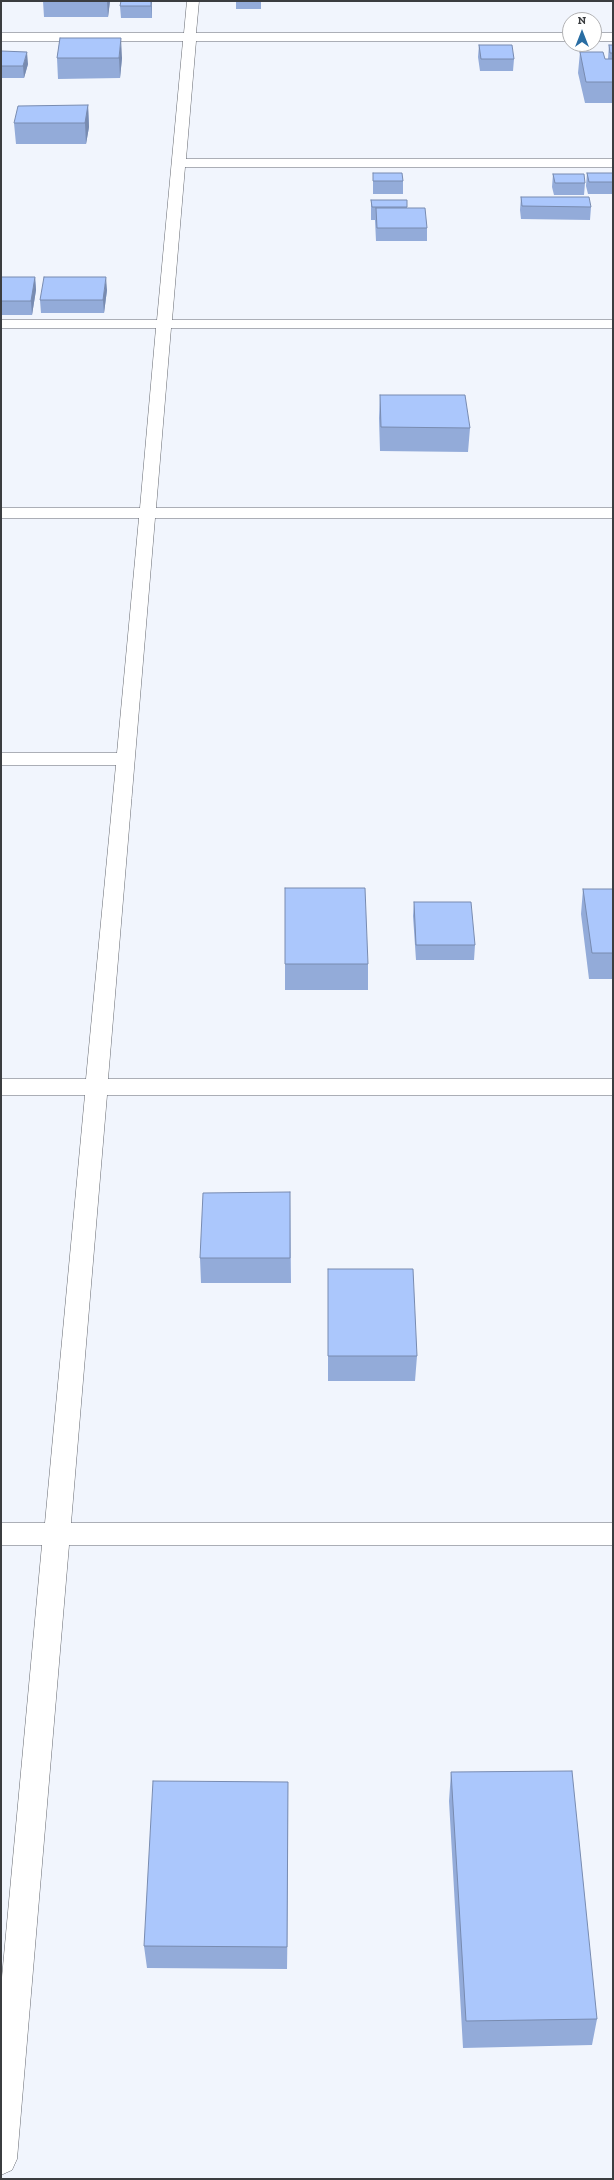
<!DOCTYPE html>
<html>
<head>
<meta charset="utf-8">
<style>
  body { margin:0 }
  #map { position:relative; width:614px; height:2180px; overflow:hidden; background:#f1f5fd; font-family:"Zilla Slab",serif }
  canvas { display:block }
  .frame { position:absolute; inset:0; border:2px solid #3b3d40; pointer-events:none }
  .north { position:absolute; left:562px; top:12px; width:40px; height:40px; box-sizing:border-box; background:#fff; border:1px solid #b1b1b3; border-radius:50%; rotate:0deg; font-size:11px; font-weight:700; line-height:16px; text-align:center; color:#3b3d40 }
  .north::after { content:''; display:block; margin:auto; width:14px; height:18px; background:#296da3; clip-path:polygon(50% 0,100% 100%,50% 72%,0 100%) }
</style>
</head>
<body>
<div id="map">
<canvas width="614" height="2180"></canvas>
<div class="frame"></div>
<div class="north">N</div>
</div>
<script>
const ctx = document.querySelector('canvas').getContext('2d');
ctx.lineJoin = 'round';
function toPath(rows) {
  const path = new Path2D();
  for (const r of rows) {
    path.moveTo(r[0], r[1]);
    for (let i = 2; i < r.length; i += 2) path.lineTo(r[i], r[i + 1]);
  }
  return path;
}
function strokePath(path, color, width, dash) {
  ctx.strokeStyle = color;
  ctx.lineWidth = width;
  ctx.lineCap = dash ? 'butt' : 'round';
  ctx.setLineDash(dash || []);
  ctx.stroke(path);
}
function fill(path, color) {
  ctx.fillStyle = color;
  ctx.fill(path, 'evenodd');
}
const minor = toPath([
  [187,1,199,1,196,33,570,33,570,41,196,41,186,159,613,159,613,167,185,167,172,320,613,320,613,328,171,328,156,508,613,508,613,518,155,518,108,1079,613,1079,613,1095,107,1095,71,1523,613,1523,613,1545,69,1545,17,2159,12,2170,1,2175,1,1988,42,1545,1,1545,1,1523,45,1523,85,1095,1,1095,1,1079,86,1079,116,765,1,765,1,753,117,753,139,518,1,518,1,508,140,508,156,328,1,328,1,320,157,320,183,41,1,41,1,33,184,33,187,1],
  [594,33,613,33,613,41,594,41,594,33]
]);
const wall = toPath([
  [43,1,110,1,108,17,44,17],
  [236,1,261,1,261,9,236,9],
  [120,6,152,6,152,18,121,18],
  [60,38,122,58,120,78,58,79,57,58],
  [479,45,514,59,513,71,480,71,478,57],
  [609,45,613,45,613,103,585,103,578,73,580,52,605,59,608,59],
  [1,51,28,64,24,78,1,78],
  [88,105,89,127,86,144,16,144,14,123],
  [373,173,403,181,403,194,373,194],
  [587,173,613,175,613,194,588,194,586,186],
  [553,174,585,183,584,195,554,195,552,187],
  [521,197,591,207,590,220,521,219,520,210],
  [371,200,407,200,407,208,427,228,427,241,376,241,375,220,371,220],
  [1,277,35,277,36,290,32,315,1,315],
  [107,290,104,313,41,313,40,300],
  [380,395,470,428,468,452,380,451,379,418],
  [583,889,613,889,613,979,589,979,581,914],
  [414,902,475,945,474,960,416,960,413,916],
  [285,964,368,964,368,990,285,990],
  [290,1192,291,1283,201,1283,200,1258],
  [328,1269,417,1356,415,1381,328,1381],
  [451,1772,597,2019,592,2045,463,2048,449,1801],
  [288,1782,287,1969,147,1968,144,1946]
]);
const shadedWall = toPath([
  [107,1,110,1,108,17],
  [151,1,152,1,152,18],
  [121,38,122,58,120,78,119,58],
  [27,52,28,64,24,78,23,66],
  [88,105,89,127,86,144,85,123],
  [35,277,36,290,32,315,31,301],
  [106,277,107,290,104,313,103,300],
  [288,1782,288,1805,287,1969,287,1947]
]);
const building = toPath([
  [121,1,151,1,151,6,120,6,121,1],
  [60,38,121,38,119,58,57,58,60,38],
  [479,45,512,45,514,59,481,59,479,45],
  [609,45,613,45,613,53,610,53,609,45],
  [1,51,27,52,23,66,1,66,1,51],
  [580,52,603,52,605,59,613,59,613,82,586,82,580,52],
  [88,105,85,123,14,123,18,106,88,105],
  [373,173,402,173,403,181,373,181,373,173],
  [587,173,613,173,613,182,589,182,587,173],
  [553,174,584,174,585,183,555,183,553,174],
  [521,197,589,197,591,207,522,206,521,197],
  [371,200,407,200,407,207,372,207,371,200],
  [376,208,425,208,427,228,377,228,376,208],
  [1,277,35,277,31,301,1,301,1,277],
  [44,277,106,277,103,300,40,300,44,277],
  [380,395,465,395,470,428,381,427,380,395],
  [285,888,365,888,368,964,285,964,285,888],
  [583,889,613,889,613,953,592,953,583,889],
  [414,902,471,902,475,945,416,945,414,902],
  [290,1192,290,1258,200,1258,203,1193,290,1192],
  [328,1269,413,1269,417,1356,328,1356,328,1269],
  [572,1771,597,2019,466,2021,451,1772,572,1771],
  [153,1781,288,1782,287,1947,144,1946,153,1781]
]);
strokePath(minor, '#666970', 1);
fill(minor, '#fff');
fill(wall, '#93abd9');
fill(shadedWall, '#788bb0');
fill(building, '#abc7fc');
strokePath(building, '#788bb0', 1);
</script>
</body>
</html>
